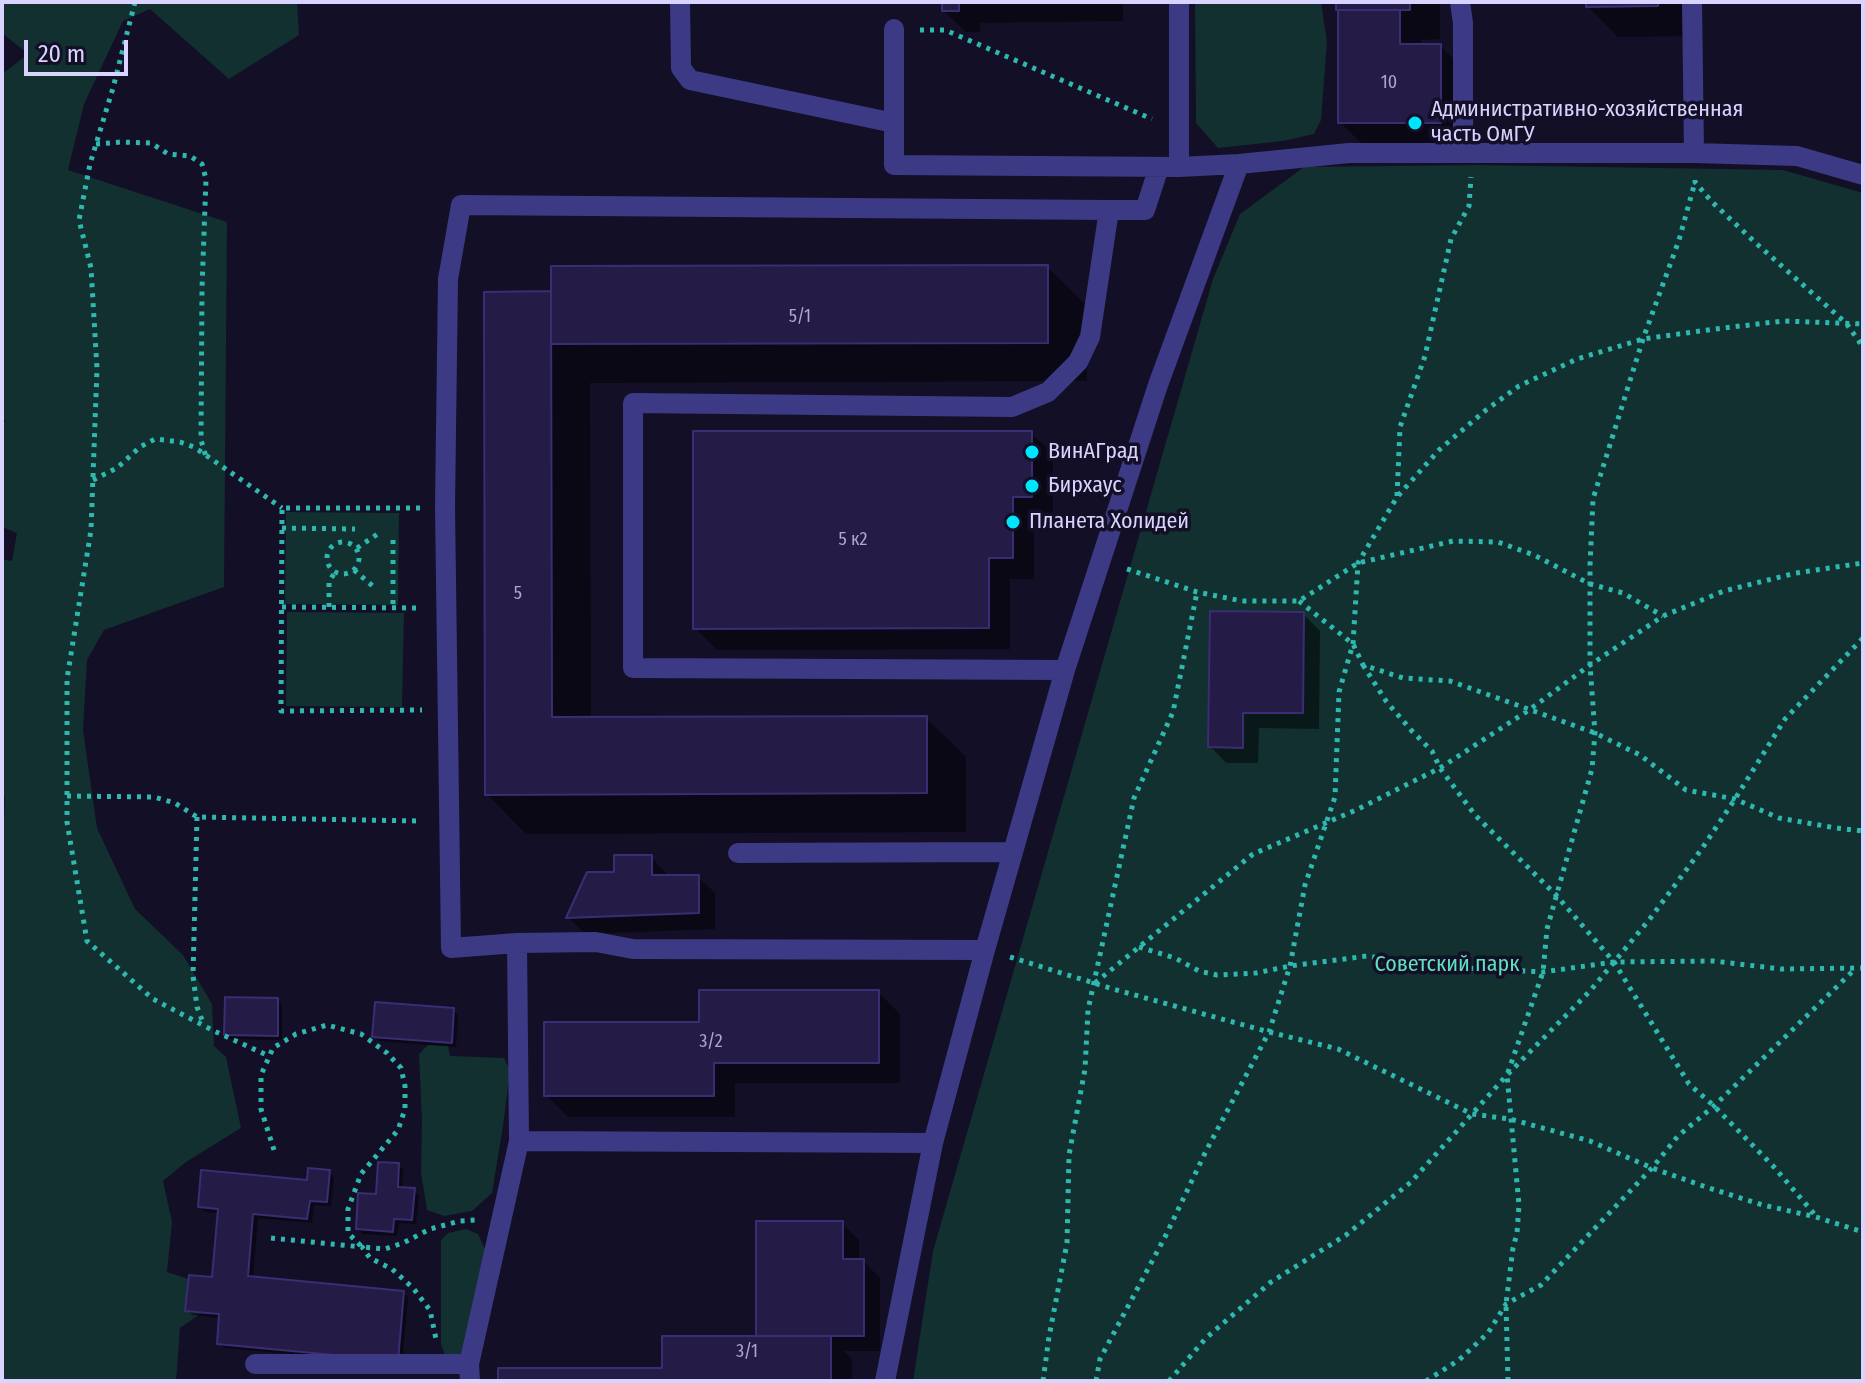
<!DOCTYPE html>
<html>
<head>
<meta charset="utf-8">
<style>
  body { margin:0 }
  #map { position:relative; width:1865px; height:1383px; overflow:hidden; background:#130f26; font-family:"Fira Sans Condensed",sans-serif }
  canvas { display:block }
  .frame { position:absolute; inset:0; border:4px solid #d9d4ff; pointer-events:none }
  .scale { position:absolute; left:24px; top:40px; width:104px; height:36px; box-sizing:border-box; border:4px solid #d9d4ff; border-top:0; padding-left:10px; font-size:24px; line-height:28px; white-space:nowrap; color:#d9d4ff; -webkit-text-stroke:6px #130f26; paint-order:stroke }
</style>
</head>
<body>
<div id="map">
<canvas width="1865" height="1383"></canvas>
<div class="frame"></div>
<div class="scale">20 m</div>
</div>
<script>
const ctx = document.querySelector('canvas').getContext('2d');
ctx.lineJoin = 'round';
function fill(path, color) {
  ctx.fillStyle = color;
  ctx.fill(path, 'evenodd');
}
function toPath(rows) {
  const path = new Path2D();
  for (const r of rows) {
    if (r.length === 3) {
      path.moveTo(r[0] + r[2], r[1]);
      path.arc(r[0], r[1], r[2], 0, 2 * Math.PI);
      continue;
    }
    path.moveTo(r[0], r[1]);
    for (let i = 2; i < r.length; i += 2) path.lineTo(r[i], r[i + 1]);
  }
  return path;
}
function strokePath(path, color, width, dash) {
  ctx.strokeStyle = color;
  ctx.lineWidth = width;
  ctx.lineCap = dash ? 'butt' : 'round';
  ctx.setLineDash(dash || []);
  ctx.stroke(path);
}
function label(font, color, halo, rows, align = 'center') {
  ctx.font = font + ' "Fira Sans Condensed",sans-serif';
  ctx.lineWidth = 7;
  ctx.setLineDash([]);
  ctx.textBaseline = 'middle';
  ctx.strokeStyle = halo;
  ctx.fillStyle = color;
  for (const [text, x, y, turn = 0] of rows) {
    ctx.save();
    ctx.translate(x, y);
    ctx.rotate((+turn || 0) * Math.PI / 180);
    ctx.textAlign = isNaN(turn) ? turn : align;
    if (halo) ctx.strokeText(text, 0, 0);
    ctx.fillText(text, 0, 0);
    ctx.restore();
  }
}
const green = toPath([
  [2,2,297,2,299,35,229,79,150,9,123,21,84,104,68,170,227,222,224,587,104,630,87,660,83,730,97,828,135,909,183,955,212,1004,214,1046,226,1057,241,1128,186,1162,163,1181,172,1222,167,1272,198,1282,214,1304,180,1328,176,1381,2,1381,2,821,4,821,5,798,2,794,2,559,12,561,17,533,2,527,2,422,6,422,2,417,2,74,28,54,2,33],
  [1195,2,1321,2,1327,42,1321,120,1314,134,1283,141,1218,148,1196,123],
  [1478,165,1783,170,1863,193,1863,1381,913,1381,933,1251,1213,279,1240,214,1304,167],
  [286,512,399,513,398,605,285,604],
  [287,612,404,613,402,707,286,706],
  [428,1045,448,1046,450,1056,504,1058,510,1071,503,1126,492,1193,472,1211,444,1216,427,1210,421,1173,422,1120,419,1054],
  [466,1229,478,1234,486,1251,464,1357,446,1358,441,1344,441,1240,448,1233]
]);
const shadow = toPath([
  [944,2,1123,2,1123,21,980,23,980,32,966,32,944,11],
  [1338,2,1440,2,1440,39,1421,40,1421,46,1440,46,1462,67,1462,144,1362,144,1340,122],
  [1588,2,1687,2,1687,36,1618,37,1588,7],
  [1047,267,1087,306,1087,381,590,383,591,719,926,718,966,757,966,832,526,834,487,794,553,293],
  [1031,433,1053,454,1053,518,1034,518,1034,579,1010,579,1010,649,717,650,695,628],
  [1303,614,1320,631,1319,729,1259,728,1258,763,1226,763,1210,746],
  [651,857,667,874,667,877,698,877,715,893,715,929,585,934,569,918,588,874,616,874],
  [878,992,900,1014,900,1083,735,1083,735,1117,568,1117,546,1095,701,1024],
  [278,1000,282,1005,282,1040,231,1039,226,1034],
  [453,1010,458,1015,456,1047,379,1041,374,1036],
  [398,1165,403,1170,402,1189,414,1190,419,1195,416,1224,399,1223,397,1236,363,1234,358,1229],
  [329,1172,334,1177,331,1206,314,1205,312,1223,258,1218,253,1278,403,1292,408,1297,402,1364,224,1348,219,1343,221,1318,192,1315,187,1310,214,1279,220,1213,205,1212,200,1207,309,1183],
  [842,1223,859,1240,859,1261,863,1261,880,1278,880,1351,844,1351,852,1359,852,1381,500,1381,664,1370,758,1338]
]);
const building = toPath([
  [942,2,989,2,959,2,959,11,942,11,942,2],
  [1336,2,1410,2,1410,10,1336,10,1336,2],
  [1586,2,1658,2,1658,6,1586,7,1586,2],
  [1338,10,1400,10,1400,44,1441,44,1441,123,1338,123,1338,10],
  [1048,265,1048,343,551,344,551,266,1048,265],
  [551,291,552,717,927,716,927,793,485,795,484,292,551,291],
  [693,431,1032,431,1032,497,1013,497,1013,558,989,558,989,628,693,629,693,431],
  [1210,611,1304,612,1303,713,1243,713,1243,748,1208,747,1210,611],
  [614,855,652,855,652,875,699,875,699,913,566,918,587,872,614,872,614,855],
  [699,990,879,990,879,1063,714,1063,714,1096,544,1096,544,1022,699,1022,699,990],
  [225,997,278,998,278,1036,224,1035,225,997],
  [375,1002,454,1008,452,1043,372,1037,375,1002],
  [378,1162,399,1163,398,1187,415,1188,412,1220,394,1219,393,1232,356,1229,358,1193,376,1194,378,1162],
  [308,1168,330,1170,327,1202,310,1201,307,1219,253,1214,248,1276,404,1291,398,1361,217,1344,219,1314,185,1311,189,1275,212,1277,218,1209,198,1207,201,1170,307,1180,308,1168],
  [756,1221,843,1221,843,1259,864,1259,864,1336,756,1336,756,1221],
  [662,1336,831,1336,831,1381,498,1381,498,1368,662,1368,662,1336]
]);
const path = toPath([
  [135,2,113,88,90,164,79,220,91,268,97,369,91,530,67,679,67,822,87,941,153,999,214,1031,269,1056],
  [920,30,945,30,1152,119],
  [96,144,121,142,151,143,168,154,190,156,202,164,206,179,202,288,201,440,206,457],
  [1695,180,1695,182,1712,202,1758,245,1846,323,1863,347],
  [93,480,117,468,140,447,155,439,180,442,194,447,282,508],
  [1397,496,1400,427,1425,356,1451,239,1469,206,1471,177],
  [420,508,282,508,281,711,422,710],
  [282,528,355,529],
  [393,540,393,608],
  [343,558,16],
  [357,548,379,533],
  [1127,569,1197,592,1242,601,1299,601,1358,563,1453,541,1498,542,1534,555,1590,584,1623,593,1663,616],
  [354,570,375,588],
  [1299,601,1353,644,1363,665,1403,678,1450,681,1595,733,1640,755,1686,790,1735,799,1779,818,1836,828,1863,831],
  [282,607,421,608],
  [329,607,329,582,335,572],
  [1363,665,1386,701,1411,730,1432,751,1440,768,1475,815,1556,895,1614,962,1689,1084,1714,1106,1774,1167,1816,1216],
  [67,796,154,797,175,803,197,817,421,821],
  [197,817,193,976,197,1007,204,1025],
  [1139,947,1175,958,1199,971,1217,975,1256,973,1290,966,1367,956,1429,966,1543,972,1614,962,1713,961,1781,969,1863,968],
  [1010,957,1113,989,1269,1032,1338,1049,1472,1114,1510,1119,1590,1141,1652,1168,1709,1188,1763,1205,1816,1217,1863,1232],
  [1095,983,1253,854,1356,810,1440,768,1529,710,1590,665,1663,616,1724,591,1796,573,1863,563],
  [274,1150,261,1109,261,1075,273,1048,296,1034,327,1025,361,1034,387,1053,401,1068,405,1086,405,1109,398,1130,361,1174,348,1209,348,1233,362,1247,385,1249,403,1243,430,1229,460,1221,476,1220],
  [271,1238,362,1247,370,1258,392,1269,413,1288,430,1310,436,1339],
  [1043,1381,1049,1337,1067,1243,1069,1155,1085,1069,1088,1010,1134,798,1173,712,1197,592],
  [1096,1381,1100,1359,1166,1235,1206,1151,1269,1032,1290,966,1305,885,1335,797,1339,692,1353,644,1358,563,1397,497,1439,450,1486,410,1519,386,1577,359,1643,339,1715,329,1783,321,1863,324],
  [1169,1381,1206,1338,1271,1282,1346,1235,1411,1182,1507,1075,1590,991,1649,920,1701,850,1735,799,1785,719,1863,638],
  [1426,1381,1459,1360,1488,1333,1506,1304,1541,1285,1652,1168,1678,1136,1714,1106,1855,969],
  [1508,1381,1506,1304,1513,1248,1517,1233,1519,1205,1507,1075,1543,972,1547,929,1592,769,1595,733,1590,665,1590,565,1593,499,1643,339,1679,240,1695,182]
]);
const minor = toPath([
  [680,2,681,68,690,80,894,123],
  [1179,2,1179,167],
  [1460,2,1463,23,1463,152],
  [1692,2,1694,153],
  [894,29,894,165,1179,167,1239,164,1349,153,1694,153,1797,156,1863,175],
  [1065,670,633,668,633,403,1012,407,1048,392,1078,362,1090,337,1109,210,1145,210,1159,167],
  [738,853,1013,852],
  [985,950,633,949,596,942,517,943,451,948,445,507,448,279,461,205,1109,210],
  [519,1141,933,1143],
  [255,1364,469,1364],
  [470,1381,469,1364,519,1141,517,943],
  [885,1381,933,1143,985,950,1065,670,1158,385,1239,164]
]);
const markers = [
  [1415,123,8,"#00e5ff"],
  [1032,452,8,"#00e5ff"],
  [1032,486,8,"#00e5ff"],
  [1013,522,8,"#00e5ff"]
];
const numberNames = [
  ["10",1389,83],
  ["5/1",800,317],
  ["5 к2",853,540],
  ["5",518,594],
  ["3/2",711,1042],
  ["3/1",747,1352]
];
const poiNames = [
  ["Административно-хозяйственная",1431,110],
  ["часть ОмГУ",1431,135],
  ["ВинАГрад",1048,452],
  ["Бирхаус",1048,486],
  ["Планета Холидей",1029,522]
];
const parkNames = [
  ["Советский парк",1447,965]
];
fill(green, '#12302f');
fill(shadow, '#0007');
fill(building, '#241b47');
strokePath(building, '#3b2d73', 2);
strokePath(path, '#2fb8b0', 5, [4, 6]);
strokePath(minor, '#3d3a85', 20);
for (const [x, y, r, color] of markers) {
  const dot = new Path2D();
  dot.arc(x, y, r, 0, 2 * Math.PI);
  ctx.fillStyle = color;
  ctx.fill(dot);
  strokePath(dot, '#130f26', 3);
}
label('18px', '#aca6d1', null, numberNames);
label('22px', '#d9d4ff', '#130f26', poiNames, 'left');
label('22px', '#5fe0c0', '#130f26', parkNames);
</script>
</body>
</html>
